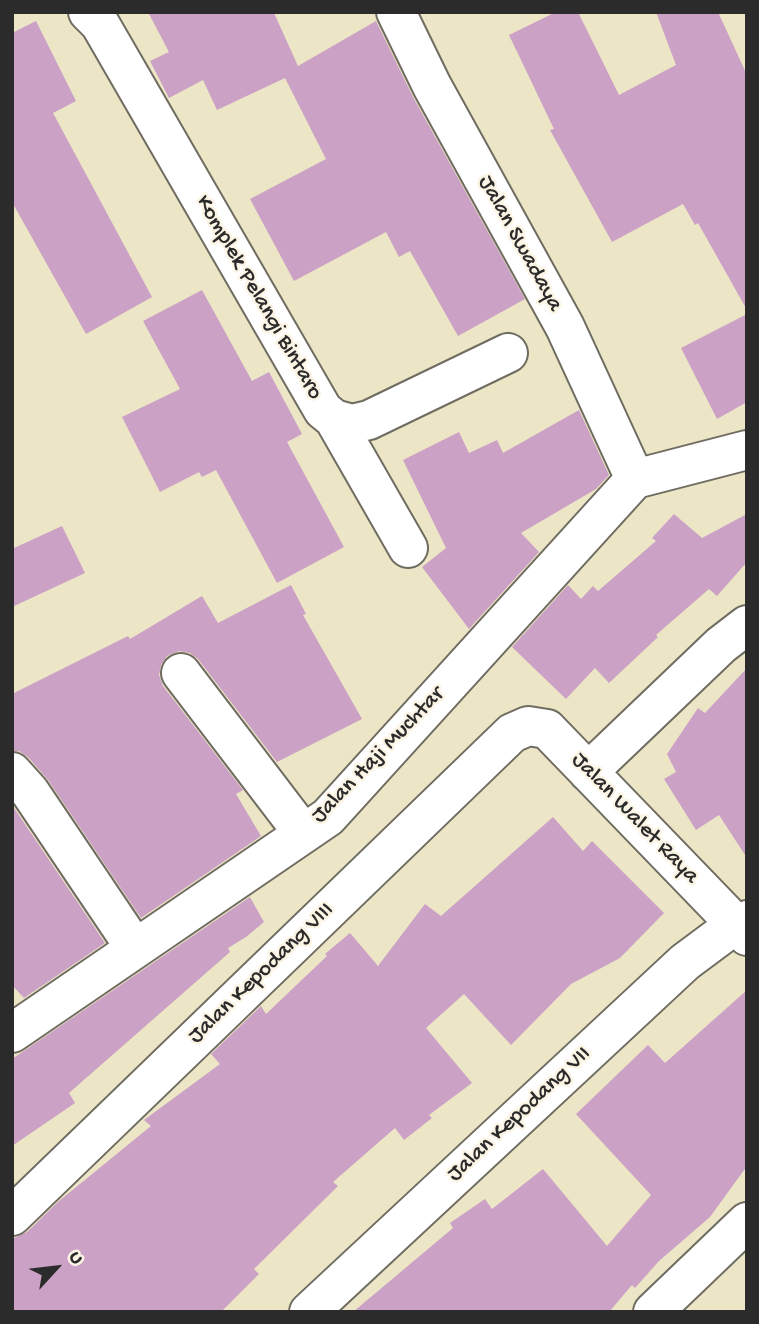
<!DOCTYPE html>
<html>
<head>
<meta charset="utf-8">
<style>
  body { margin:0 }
  #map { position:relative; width:759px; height:1324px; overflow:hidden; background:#ece5c6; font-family:"Gochi Hand",sans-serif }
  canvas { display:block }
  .frame { position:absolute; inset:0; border:14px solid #2b2b2b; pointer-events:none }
  .north { position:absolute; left:21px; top:1233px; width:70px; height:70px; -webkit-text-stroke:5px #fcf5e5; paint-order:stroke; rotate:63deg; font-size:19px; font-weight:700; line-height:28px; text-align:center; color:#2b2b2b }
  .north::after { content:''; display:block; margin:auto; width:24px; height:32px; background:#2b2b2b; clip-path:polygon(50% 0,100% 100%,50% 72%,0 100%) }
</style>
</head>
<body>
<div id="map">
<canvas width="759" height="1324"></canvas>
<div class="frame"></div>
<div class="north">U</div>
</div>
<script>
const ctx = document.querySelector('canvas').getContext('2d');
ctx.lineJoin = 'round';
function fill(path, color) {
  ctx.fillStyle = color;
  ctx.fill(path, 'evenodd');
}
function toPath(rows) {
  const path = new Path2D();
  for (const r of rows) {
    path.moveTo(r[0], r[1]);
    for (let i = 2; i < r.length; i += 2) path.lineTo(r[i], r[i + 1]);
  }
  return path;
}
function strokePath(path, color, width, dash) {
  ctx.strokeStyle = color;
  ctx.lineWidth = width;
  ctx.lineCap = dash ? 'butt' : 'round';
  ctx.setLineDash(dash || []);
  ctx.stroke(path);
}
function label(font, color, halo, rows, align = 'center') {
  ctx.font = font + ' "Gochi Hand",sans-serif';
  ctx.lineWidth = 5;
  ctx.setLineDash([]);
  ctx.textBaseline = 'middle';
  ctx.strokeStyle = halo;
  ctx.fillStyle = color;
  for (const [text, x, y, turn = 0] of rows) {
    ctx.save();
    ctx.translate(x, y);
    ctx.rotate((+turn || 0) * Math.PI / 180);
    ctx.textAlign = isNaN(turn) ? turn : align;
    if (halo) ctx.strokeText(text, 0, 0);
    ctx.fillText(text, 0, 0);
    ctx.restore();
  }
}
const building = toPath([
  [148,12,274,13,298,66,376,21,413,97,525,299,458,336,410,251,399,257,386,232,294,281,250,199,326,159,285,78,217,110,203,80,169,98,150,61,169,52],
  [556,12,578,12,619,95,676,65,656,12,718,12,747,75,747,310,698,223,695,225,683,204,612,242,550,130,554,129,509,35],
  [36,21,76,101,53,113,152,297,86,334,12,202,12,33],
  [202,290,252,381,269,372,302,434,287,442,344,547,277,583,216,470,202,477,199,472,160,492,122,417,180,389,143,321],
  [747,314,747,402,717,419,681,348],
  [579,410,609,475,596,489,521,533,539,552,469,629,422,567,446,548,403,460,459,432,469,453,497,440,503,453],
  [674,514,702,538,747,514,747,562,717,596,709,589,656,635,658,637,609,683,595,668,566,699,512,647,568,585,581,599,593,586,598,591,656,541,652,538],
  [62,526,85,573,12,607,12,549],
  [291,585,306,614,303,615,362,719,277,762,198,659,190,653,179,651,167,656,161,665,159,675,163,686,243,790,236,794,261,836,141,918,48,780,28,757,19,751,12,751,12,694,128,636,130,639,202,596,218,623],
  [747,668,747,858,719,815,696,830,664,779,676,772,667,754,698,708,705,713],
  [12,805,105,943,24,998,12,985],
  [553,817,583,851,592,841,664,913,620,958,571,984,511,1045,464,994,426,1028,472,1083,429,1115,432,1118,404,1140,395,1128,333,1182,338,1186,254,1269,259,1274,221,1312,12,1312,12,1239,27,1232,59,1201,151,1126,144,1120,220,1064,211,1054,261,1006,266,1014,327,956,325,954,350,933,378,966,425,904,441,916],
  [250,897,264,922,246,937,228,948,230,952,69,1093,75,1103,12,1146,12,1059],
  [747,990,747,1166,710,1217,659,1261,635,1288,632,1285,609,1312,353,1312,453,1228,450,1223,485,1199,492,1209,543,1169,607,1246,651,1195,576,1114,648,1045,665,1063]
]);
const minor = toPath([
  [88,12,100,24,323,410,334,419,352,424,369,420,508,353],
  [396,12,432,86,565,327,635,479],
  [334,419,408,548],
  [635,479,747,450],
  [181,673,303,833],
  [12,772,30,792,135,948],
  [588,772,721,645,747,625],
  [12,1033,328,817,635,479],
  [12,1216,512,733,528,726,547,729,747,936],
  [309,1312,685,962,736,924,747,920],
  [653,1312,747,1222]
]);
const streetNames = [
  ["Jalan Swadaya",519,244,61],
  ["Komplek Pelangi Bintaro",258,298,60],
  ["Jalan Haji Muchtar",379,756,-46],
  ["Jalan Walet Raya",634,819,46],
  ["Jalan Kepodang VIII",262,974,-44],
  ["Jalan Kepodang VII",520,1115,-43]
];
fill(building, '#cba1c5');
strokePath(minor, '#6f6c61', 42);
strokePath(minor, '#fff', 38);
label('23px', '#2b2b2b', '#fcf5e5', streetNames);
</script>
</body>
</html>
